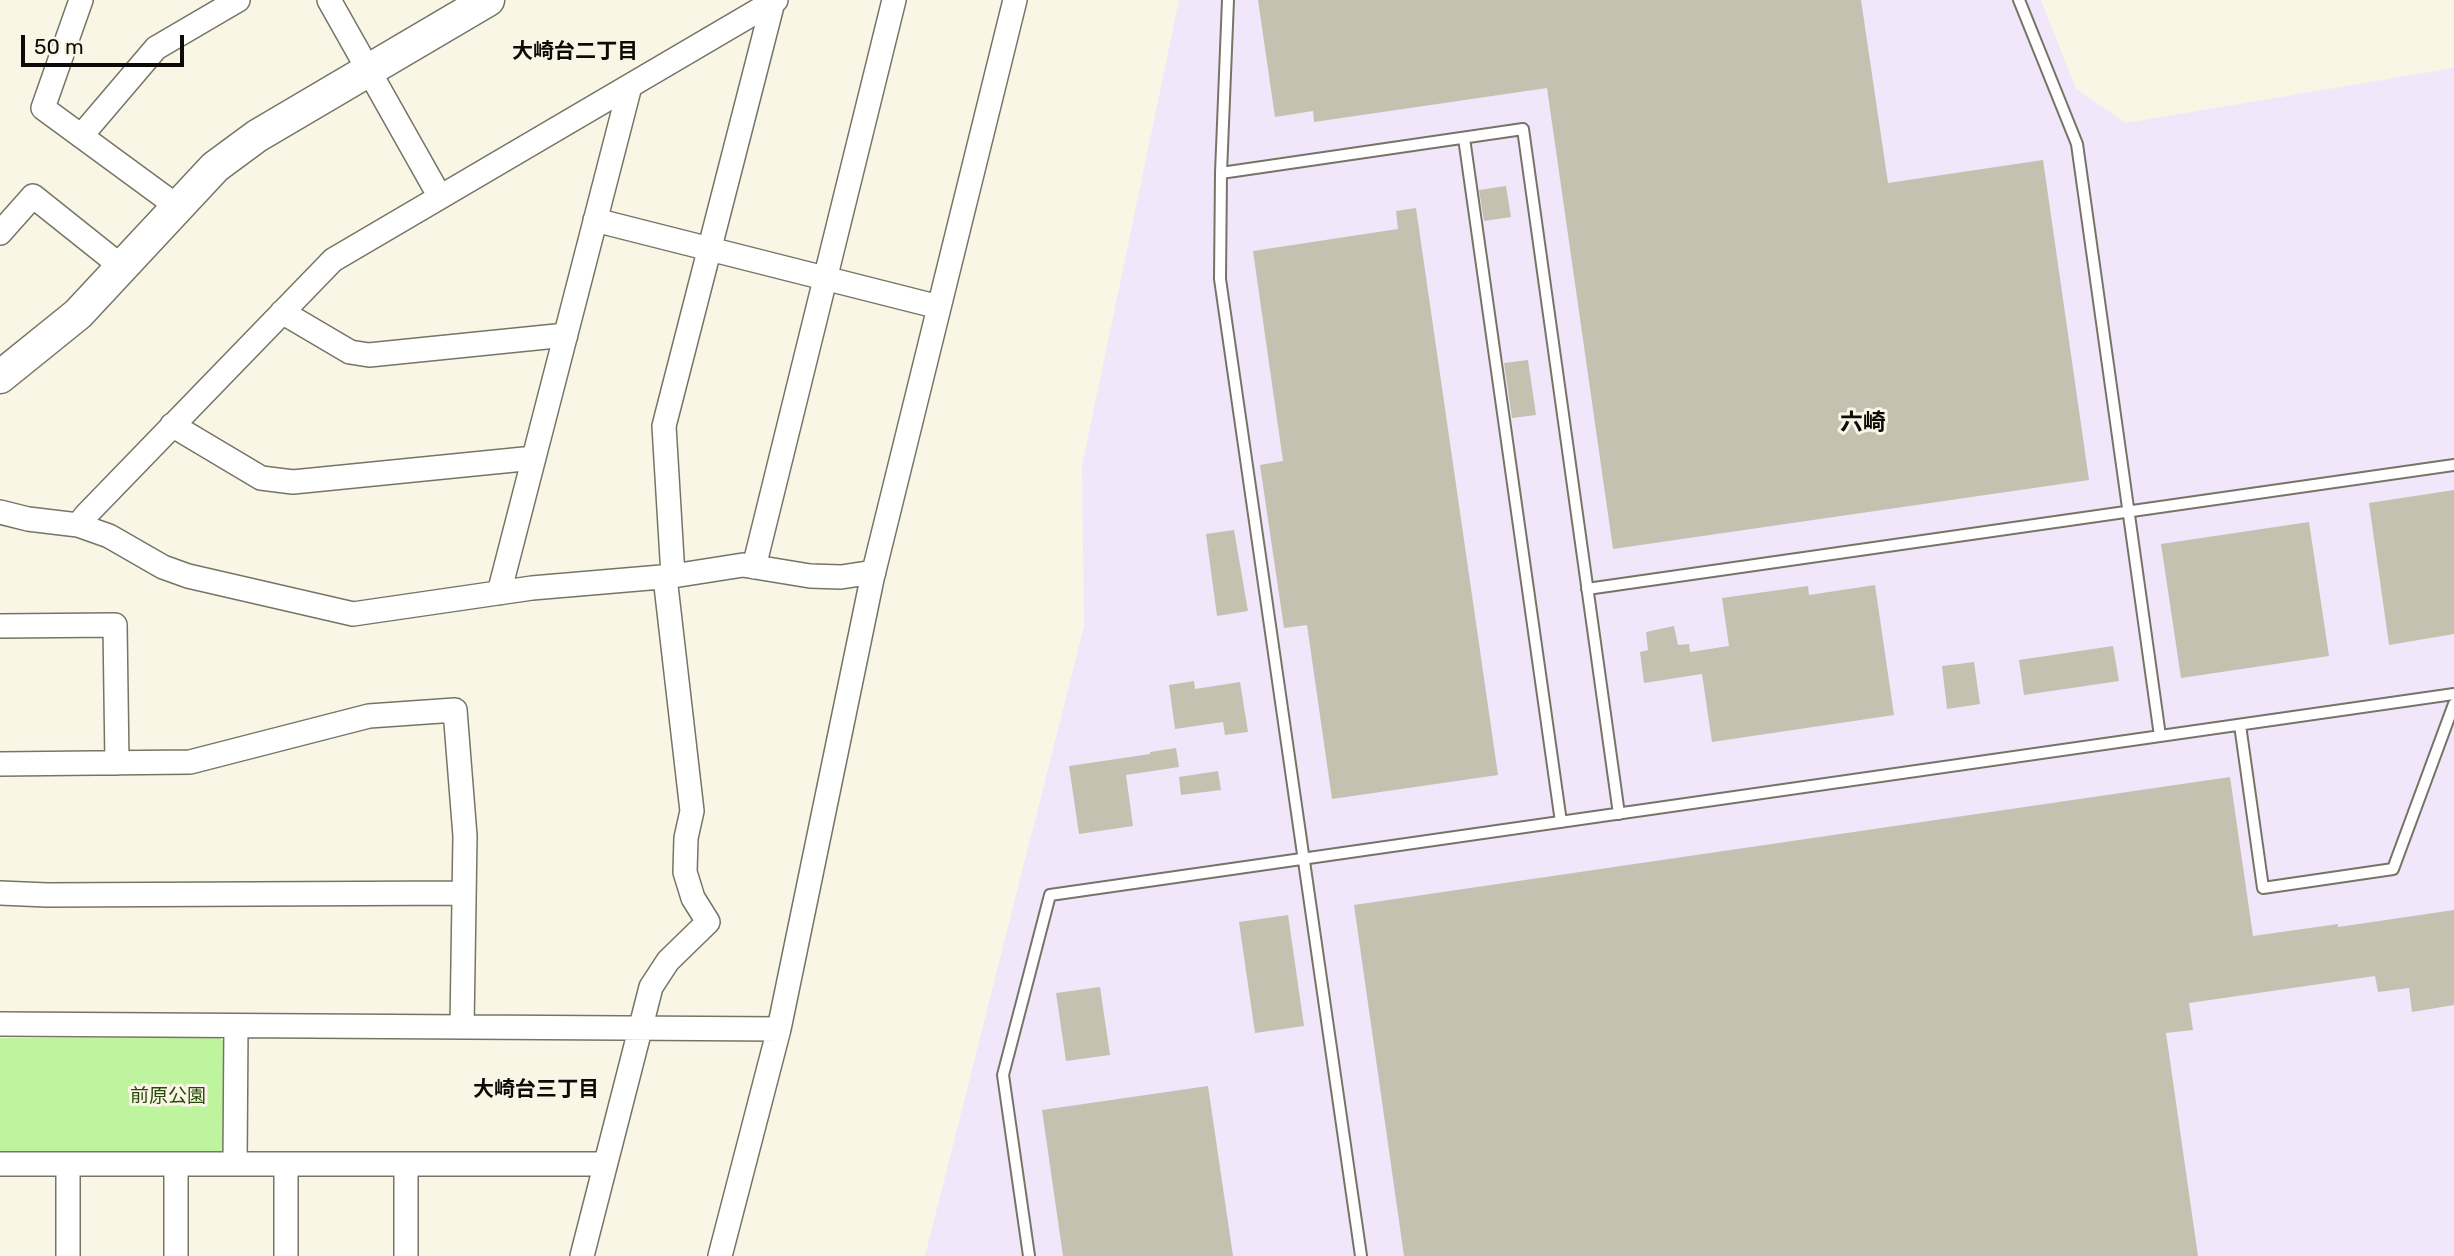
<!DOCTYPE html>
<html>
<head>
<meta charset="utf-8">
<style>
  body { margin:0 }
  #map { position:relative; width:2454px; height:1256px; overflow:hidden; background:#f9f6e6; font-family:Rubik,sans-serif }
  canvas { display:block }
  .scale { position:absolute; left:21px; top:35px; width:163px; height:32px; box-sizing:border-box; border:4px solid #0c0b07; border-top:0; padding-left:9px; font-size:21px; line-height:24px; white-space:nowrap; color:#0c0b07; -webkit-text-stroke:5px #f9f6e6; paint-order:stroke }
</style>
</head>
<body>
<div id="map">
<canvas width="2454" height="1256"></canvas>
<div class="scale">50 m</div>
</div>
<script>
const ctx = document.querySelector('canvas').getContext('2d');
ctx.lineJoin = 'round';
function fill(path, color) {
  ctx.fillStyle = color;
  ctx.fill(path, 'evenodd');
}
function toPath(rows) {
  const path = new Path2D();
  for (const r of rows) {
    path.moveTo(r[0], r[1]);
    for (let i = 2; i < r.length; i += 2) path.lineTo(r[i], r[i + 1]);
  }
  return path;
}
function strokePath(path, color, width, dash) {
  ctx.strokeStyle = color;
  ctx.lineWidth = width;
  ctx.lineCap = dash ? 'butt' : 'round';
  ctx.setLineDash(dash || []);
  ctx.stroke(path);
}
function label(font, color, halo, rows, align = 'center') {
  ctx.font = font + ' Rubik,"Noto Sans JP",sans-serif';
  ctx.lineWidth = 6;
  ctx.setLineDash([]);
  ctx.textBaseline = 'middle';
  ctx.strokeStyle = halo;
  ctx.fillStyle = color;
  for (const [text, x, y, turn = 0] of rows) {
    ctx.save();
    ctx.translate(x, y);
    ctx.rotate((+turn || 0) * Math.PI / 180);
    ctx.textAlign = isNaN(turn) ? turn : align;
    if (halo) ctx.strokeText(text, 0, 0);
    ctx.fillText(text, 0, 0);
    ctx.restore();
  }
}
const industrial = toPath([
  [1179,0,2041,0,2076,89,2126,123,2454,68,2454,1256,925,1256,1084,626,1082,466]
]);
const green = toPath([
  [0,1038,219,1038,228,1044,230,1146,211,1159,0,1155]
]);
const building = toPath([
  [1258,0,1861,0,1888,183,2043,160,2089,480,1613,549,1547,88,1314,122,1313,111,1275,117],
  [1506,186,1511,217,1484,221,1479,190],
  [1416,208,1498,775,1332,799,1307,625,1284,628,1260,465,1283,461,1253,251,1398,229,1396,211],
  [1528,360,1536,415,1512,418,1504,363],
  [2454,490,2454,634,2389,645,2369,503],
  [2309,522,2329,656,2181,678,2161,544],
  [1234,530,1248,611,1217,616,1206,534],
  [1875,585,1894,715,1712,742,1702,674,1644,683,1640,652,1648,650,1646,632,1674,626,1678,645,1689,644,1690,652,1729,646,1722,598,1808,586,1809,595],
  [2113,646,2119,681,2024,695,2019,660],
  [1974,662,1980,704,1947,709,1942,666],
  [1194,681,1195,689,1240,682,1248,732,1225,735,1223,722,1175,729,1169,685],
  [1176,748,1179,767,1126,775,1133,826,1079,834,1069,766,1150,754,1150,752],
  [1218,771,1221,790,1181,795,1179,777],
  [2230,777,2253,936,2338,924,2338,927,2454,910,2454,1005,2412,1012,2409,988,2378,992,2375,976,2189,1003,2193,1030,2166,1033,2198,1256,1404,1256,1354,905],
  [1288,915,1304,1026,1255,1033,1239,922],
  [1100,987,1110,1055,1066,1061,1056,993],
  [1208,1086,1233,1256,1063,1256,1042,1110]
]);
const lane = toPath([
  [1228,0,1221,173,1220,279,1361,1256],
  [2019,0,2077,144,2160,736],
  [1464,138,1561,822],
  [1221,173,1523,129,1619,814],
  [1587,589,2454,465],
  [2240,725,2263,888,2393,869,2454,704],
  [1029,1256,1003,1075,1050,895,2454,694]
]);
const street = toPath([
  [81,0,43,108,178,207],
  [329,0,440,197],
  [81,136,156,48,238,0],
  [595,220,939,307],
  [0,233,33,196,122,267],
  [282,312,350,352,369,355,566,335],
  [172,425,261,478,293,482,534,458],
  [0,512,28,519,78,525,109,536,163,567,188,576,353,614,532,588,673,576,743,565,810,576,841,577,874,572],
  [78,525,86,515,333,260,776,0],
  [754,567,894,0],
  [673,576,664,426,773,2],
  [499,593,630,86],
  [0,626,115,625,117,763],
  [0,764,190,762,369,716,455,710,465,836,462,1027],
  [0,893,47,895,464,893],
  [0,1024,779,1029],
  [0,1164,605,1164],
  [235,1164,236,1026],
  [68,1256,68,1164],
  [176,1256,176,1164],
  [286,1256,286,1164],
  [406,1256,406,1164],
  [582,1256,651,987,668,961,708,922,693,898,685,872,686,838,692,811,665,577],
  [720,1256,779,1029,872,579,1015,0]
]);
const secondary = toPath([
  [0,377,78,314,215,167,257,136,488,0]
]);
const parkNames = [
  ["前原公園",168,1097]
];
const neighbourhoodNames = [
  ["大崎台二丁目",575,52],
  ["大崎台三丁目",536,1090]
];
const quarterNames = [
  ["六崎",1863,423]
];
fill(industrial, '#f2e6fb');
fill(green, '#bff49e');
fill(building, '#c4c1b1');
strokePath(lane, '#767466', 14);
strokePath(street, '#767466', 26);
strokePath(secondary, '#767466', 35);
strokePath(lane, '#fff', 10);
strokePath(street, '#fff', 23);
strokePath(secondary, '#fff', 32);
label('19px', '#28490b', '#f9f6e6', parkNames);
label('bold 21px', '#0c0b07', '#f9f6e6', neighbourhoodNames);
label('bold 23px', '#0c0b07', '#f9f6e6', quarterNames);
</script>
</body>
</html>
